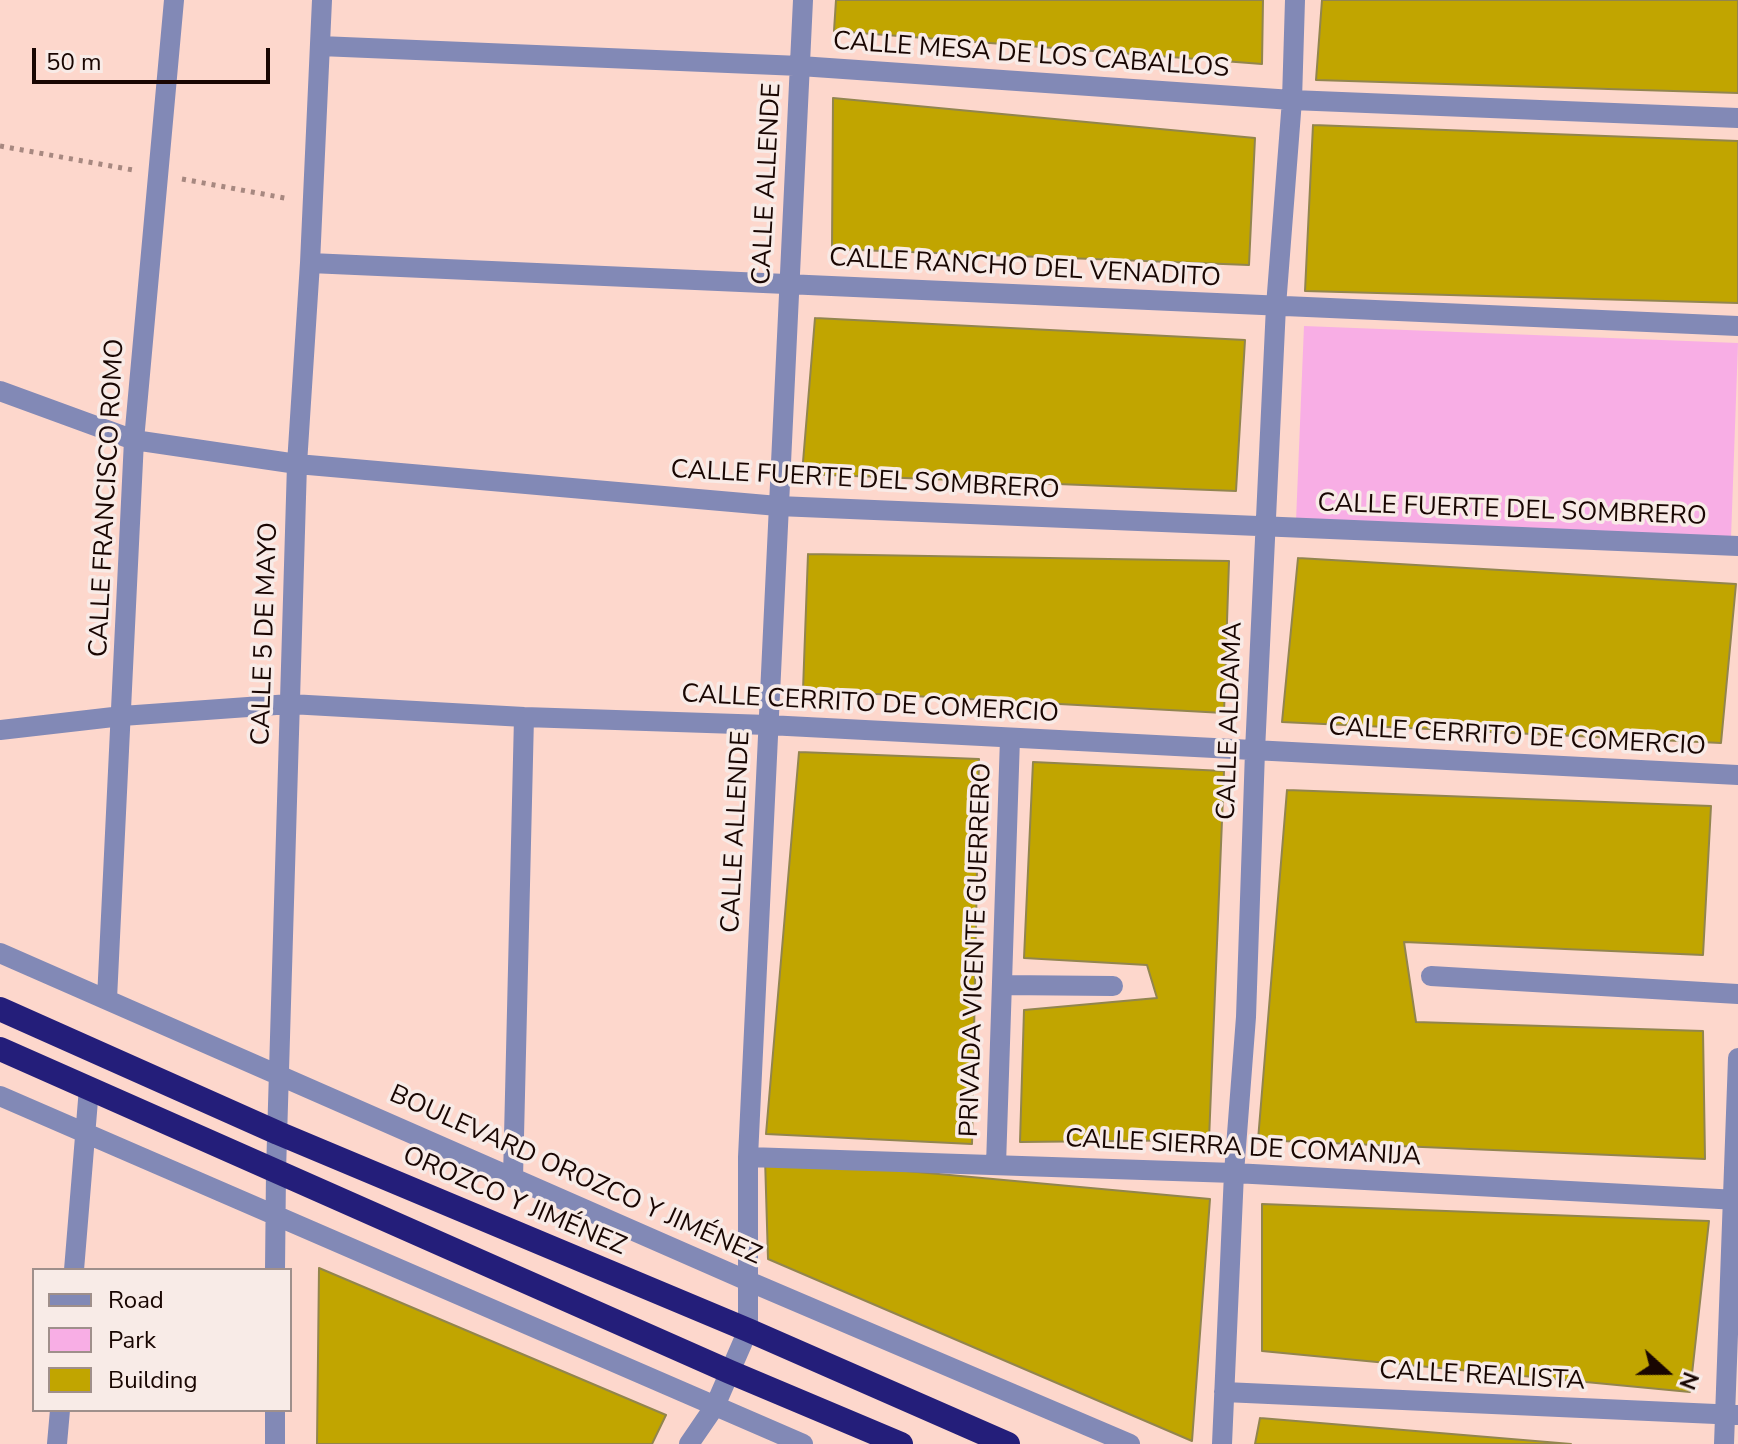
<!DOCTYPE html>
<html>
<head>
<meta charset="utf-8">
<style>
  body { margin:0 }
  #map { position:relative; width:1738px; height:1444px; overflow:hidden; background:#fdd7cc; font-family:"Nunito Sans",sans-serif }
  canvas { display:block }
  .legend { position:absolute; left:32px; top:1268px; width:260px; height:144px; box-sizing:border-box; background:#f8ebe7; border:2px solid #9f8f8b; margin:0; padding:10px 14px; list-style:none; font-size:24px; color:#190602 }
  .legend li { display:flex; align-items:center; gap:16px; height:40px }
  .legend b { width:40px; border:2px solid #9f8f8b }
  .north { position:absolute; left:1626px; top:1332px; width:80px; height:80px; -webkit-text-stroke:6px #f8ebe7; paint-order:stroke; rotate:111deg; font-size:22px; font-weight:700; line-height:32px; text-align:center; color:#190602 }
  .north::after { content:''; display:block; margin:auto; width:28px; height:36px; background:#190602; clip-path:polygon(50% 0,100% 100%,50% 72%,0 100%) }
  .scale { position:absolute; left:32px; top:48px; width:238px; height:36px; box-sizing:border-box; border:4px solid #190602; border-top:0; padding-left:10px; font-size:24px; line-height:28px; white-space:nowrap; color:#190602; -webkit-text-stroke:6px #f8ebe7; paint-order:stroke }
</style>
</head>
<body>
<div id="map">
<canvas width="1738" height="1444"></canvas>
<ul class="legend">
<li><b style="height:10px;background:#8289b6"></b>Road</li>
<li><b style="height:22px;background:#f8aee5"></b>Park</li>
<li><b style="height:22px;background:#c1a500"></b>Building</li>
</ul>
<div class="north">N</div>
<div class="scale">50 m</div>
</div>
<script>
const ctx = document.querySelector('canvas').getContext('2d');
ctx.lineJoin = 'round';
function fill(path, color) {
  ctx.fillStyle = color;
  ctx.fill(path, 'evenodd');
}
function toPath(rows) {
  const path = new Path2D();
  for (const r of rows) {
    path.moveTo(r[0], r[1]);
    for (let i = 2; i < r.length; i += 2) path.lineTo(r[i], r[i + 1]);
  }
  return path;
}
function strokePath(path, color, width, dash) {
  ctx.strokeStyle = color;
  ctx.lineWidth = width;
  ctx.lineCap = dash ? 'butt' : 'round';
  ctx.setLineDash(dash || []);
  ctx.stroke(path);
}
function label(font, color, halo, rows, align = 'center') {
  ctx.font = font + ' "Nunito Sans",sans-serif';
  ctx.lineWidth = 7;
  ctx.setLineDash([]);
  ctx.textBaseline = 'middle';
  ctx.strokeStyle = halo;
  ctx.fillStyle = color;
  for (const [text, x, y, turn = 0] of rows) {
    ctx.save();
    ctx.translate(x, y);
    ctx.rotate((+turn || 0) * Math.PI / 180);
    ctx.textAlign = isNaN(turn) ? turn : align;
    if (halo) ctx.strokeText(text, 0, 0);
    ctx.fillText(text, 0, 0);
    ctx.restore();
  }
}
const green = toPath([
  [1304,326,1738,343,1731,538,1296,521]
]);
const building = toPath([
  [836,0,1263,0,1262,64,834,31,836,0],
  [1322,0,1738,0,1738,93,1316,80,1322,0],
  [833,98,1255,138,1249,265,832,249,833,98],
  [1313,125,1738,141,1738,303,1305,291,1313,125],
  [815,318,1245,340,1236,491,802,474,815,318],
  [808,554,1229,561,1224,713,803,690,808,554],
  [1298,558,1736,584,1721,743,1282,722,1298,558],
  [799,752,979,759,972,1144,766,1134,799,752],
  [1033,762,1224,771,1209,1140,1020,1142,1024,1010,1157,998,1147,965,1024,958,1033,762],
  [1287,790,1711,806,1703,955,1404,942,1416,1022,1703,1031,1705,1159,1258,1140,1287,790],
  [765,1158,1210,1199,1192,1441,768,1259,765,1158],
  [1262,1204,1709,1221,1690,1392,1262,1351,1262,1204],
  [319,1268,666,1415,652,1444,317,1444,319,1268],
  [1260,1418,1571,1444,1255,1444,1260,1418]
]);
const path = toPath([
  [0,146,133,170],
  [182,179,290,199]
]);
const minor = toPath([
  [320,46,800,66,1292,100,1738,118],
  [310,263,1738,326],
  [0,391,134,440,297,464,778,506,1738,546],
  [0,730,122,716,290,704,524,717,768,725,1738,775],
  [0,953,748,1281,1130,1444],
  [1431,976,1738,994],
  [1002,985,1113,986],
  [107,999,134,440,174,0],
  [0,1096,803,1444],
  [748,1157,1234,1173,1738,1200],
  [996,1165,1010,738],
  [513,1178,524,717],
  [74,1270,89,1088],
  [275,1270,276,1172,297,464,310,263,322,0],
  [1224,1392,1738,1415],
  [57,1444,60,1410],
  [275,1444,275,1410],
  [689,1444,715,1406,748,1330,748,1157,803,0],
  [1222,1444,1234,1173,1246,1017,1255,751,1276,306,1292,100,1295,0],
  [1724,1444,1738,1058]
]);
const highway = toPath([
  [0,1009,278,1133,748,1330,1008,1444],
  [0,1049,730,1372,901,1444]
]);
const streetNames = [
  ["CALLE MESA DE LOS CABALLOS",1031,56,4],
  ["CALLE ALLENDE",768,184,-87],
  ["CALLE RANCHO DEL VENADITO",1025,269,3],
  ["CALLE FUERTE DEL SOMBRERO",865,481,3],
  ["CALLE FRANCISCO ROMO",108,498,-87],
  ["CALLE FUERTE DEL SOMBRERO",1512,511,2],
  ["CALLE 5 DE MAYO",266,634,-88],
  ["CALLE CERRITO DE COMERCIO",870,705,3],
  ["CALLE ALDAMA",1231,721,-88],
  ["CALLE CERRITO DE COMERCIO",1517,738,3],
  ["CALLE ALLENDE",737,832,-87],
  ["PRIVADA VICENTE GUERRERO",977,950,-88],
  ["CALLE SIERRA DE COMANIJA",1243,1149,3],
  ["BOULEVARD OROZCO Y JIMÉNEZ",575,1176,24],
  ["OROZCO Y JIMÉNEZ",514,1202,23],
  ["CALLE REALISTA",1482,1377,3]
];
fill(green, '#f8aee5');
fill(building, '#c1a500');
strokePath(building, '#92854e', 2);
strokePath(path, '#a78880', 5, [4, 6]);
strokePath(minor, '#8289b6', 20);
strokePath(highway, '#241e7a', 24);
label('26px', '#190602', '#f8ebe7', streetNames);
</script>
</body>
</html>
